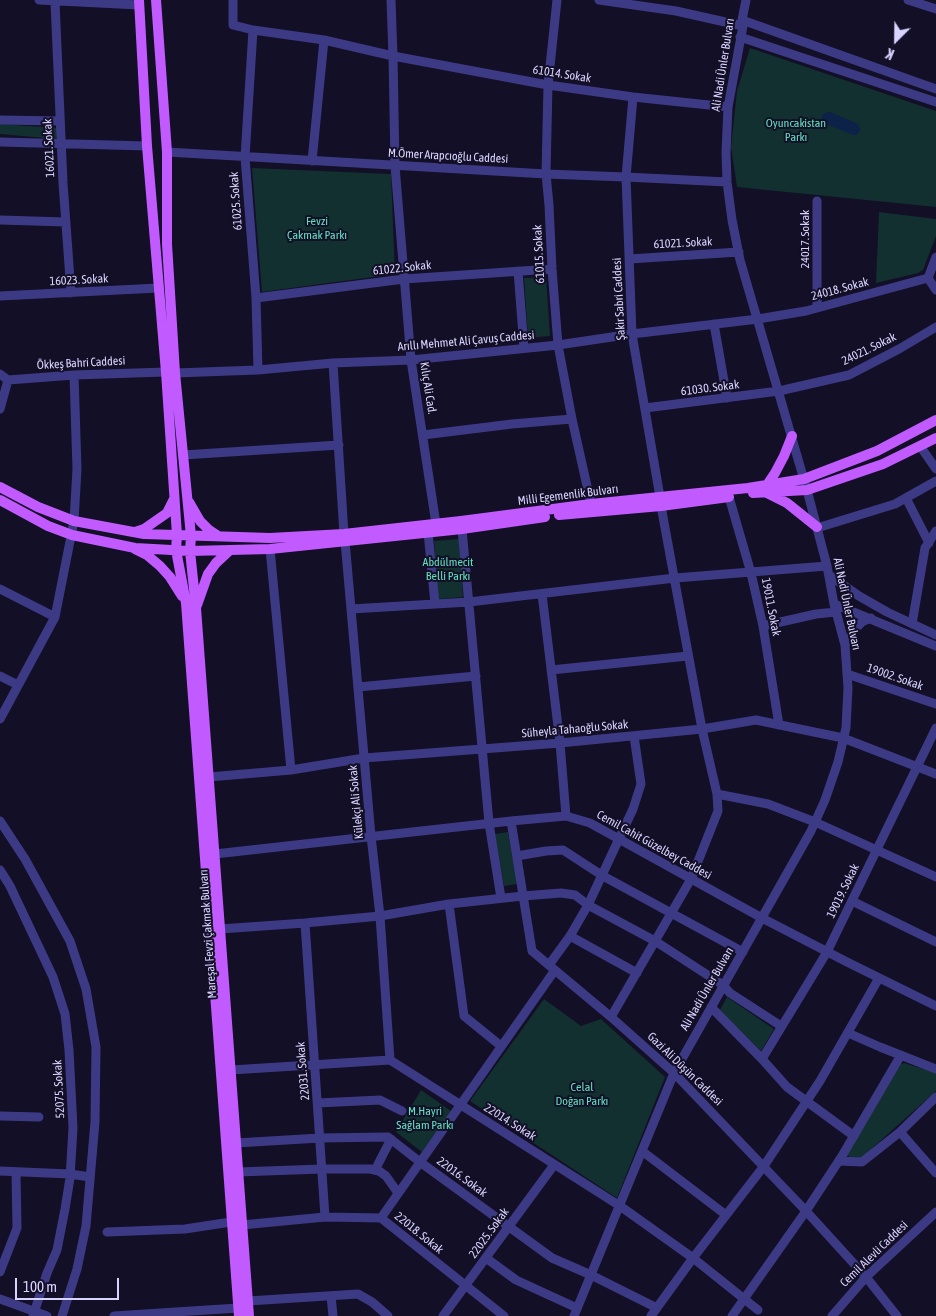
<!DOCTYPE html>
<html>
<head>
<meta charset="utf-8">
<style>
  body { margin:0 }
  #map { position:relative; width:936px; height:1316px; overflow:hidden; background:#130f26; font-family:"Asap Condensed",sans-serif }
  canvas { display:block }
  .north { position:absolute; left:871px; top:15px; width:50px; height:50px; -webkit-text-stroke:4px #130f26; paint-order:stroke; rotate:203deg; font-size:14px; font-weight:700; line-height:20px; text-align:center; color:#d9d4ff }
  .north::after { content:''; display:block; margin:auto; width:18px; height:22px; background:#d9d4ff; clip-path:polygon(50% 0,100% 100%,50% 72%,0 100%) }
  .scale { position:absolute; left:15px; top:1278px; width:104px; height:22px; box-sizing:border-box; border:2px solid #d9d4ff; border-top:0; padding-left:6px; font-size:15px; line-height:18px; white-space:nowrap; color:#d9d4ff; -webkit-text-stroke:4px #130f26; paint-order:stroke }
</style>
</head>
<body>
<div id="map">
<canvas width="936" height="1316"></canvas>
<div class="north">K</div>
<div class="scale">100 m</div>
</div>
<script>
const ctx = document.querySelector('canvas').getContext('2d');
ctx.lineJoin = 'round';
function fill(path, color) {
  ctx.fillStyle = color;
  ctx.fill(path, 'evenodd');
}
function toPath(rows) {
  const path = new Path2D();
  for (const r of rows) {
    path.moveTo(r[0], r[1]);
    for (let i = 2; i < r.length; i += 2) path.lineTo(r[i], r[i + 1]);
  }
  return path;
}
function strokePath(path, color, width, dash) {
  ctx.strokeStyle = color;
  ctx.lineWidth = width;
  ctx.lineCap = dash ? 'butt' : 'round';
  ctx.setLineDash(dash || []);
  ctx.stroke(path);
}
function label(font, color, halo, rows, align = 'center') {
  ctx.font = font + ' "Asap Condensed",sans-serif';
  ctx.lineWidth = 4;
  ctx.setLineDash([]);
  ctx.textBaseline = 'middle';
  ctx.strokeStyle = halo;
  ctx.fillStyle = color;
  for (const [text, x, y, turn = 0] of rows) {
    ctx.save();
    ctx.translate(x, y);
    ctx.rotate((+turn || 0) * Math.PI / 180);
    ctx.textAlign = isNaN(turn) ? turn : align;
    if (halo) ctx.strokeText(text, 0, 0);
    ctx.fillText(text, 0, 0);
    ctx.restore();
  }
}
const green = toPath([
  [750,48,936,111,936,207,737,187,731,147,737,91],
  [0,124,57,128,56,139,0,134],
  [252,168,391,174,395,274,262,292],
  [879,212,936,219,936,236,923,270,918,273,876,283],
  [546,277,550,336,528,338,524,278],
  [459,539,463,597,438,599,434,541],
  [508,832,517,884,504,886,495,834],
  [727,997,774,1029,761,1051,720,1010],
  [544,999,581,1026,601,1019,665,1077,617,1198,470,1101],
  [904,1063,936,1073,936,1091,860,1159,852,1158,846,1155,900,1065],
  [421,1090,451,1111,422,1152,396,1132]
]);
const water = toPath([
  [827,112,830,112,858,124,860,129,859,132,857,135,853,135,824,123,822,121,822,115]
]);
const minor = toPath([
  [39,0,139,5],
  [233,0,233,25,253,30,324,40,393,56,548,85,633,97,728,107],
  [391,0,393,56,395,166,411,360,436,524],
  [557,0,548,85,546,174,549,205,552,269,558,345,572,419,591,504],
  [599,0,676,11,743,26],
  [908,0,936,9],
  [55,2,63,183,71,293],
  [742,20,936,89],
  [253,30,245,157,256,298,258,370],
  [740,37,936,102],
  [633,97,626,177,632,334,660,497],
  [0,120,60,121],
  [0,142,147,146],
  [167,152,546,174,626,177,727,182],
  [312,161,324,40],
  [0,220,66,222],
  [936,257,928,278,936,290],
  [629,259,739,252],
  [518,271,524,348],
  [0,296,158,288],
  [256,298,404,279,552,269],
  [817,308,817,201],
  [714,324,727,398],
  [333,363,344,534],
  [175,373,258,370,333,363,411,360,558,345,632,334,758,319,806,311,928,278],
  [0,374,8,380,74,375,166,372],
  [645,408,779,391,849,375,899,349,936,327],
  [0,409,8,380],
  [423,435,512,424,572,419],
  [920,446,936,469],
  [183,455,339,445],
  [729,497,751,573,763,626,779,725],
  [906,498,929,543],
  [817,528,895,504,936,481],
  [462,529,489,823,501,898],
  [428,532,435,604],
  [345,541,371,836,380,916,390,1060],
  [270,549,291,770],
  [829,575,859,596,887,612,936,635],
  [0,589,55,617],
  [542,594,560,743,566,816],
  [834,604,936,646],
  [351,609,469,602,675,578,827,566],
  [912,624,925,548,936,531],
  [763,626,816,614,836,612],
  [845,645,856,628,862,622,871,618],
  [551,670,688,656],
  [847,674,936,704],
  [0,676,18,685],
  [358,687,476,676],
  [0,719,55,617,74,521,77,469,74,375],
  [209,777,291,770,364,758,560,743,702,729,756,720,843,738,936,774],
  [717,794,768,804,815,822,936,877],
  [0,821,25,859,70,941,86,989,96,1047,95,1122,86,1226,77,1269,62,1316],
  [511,821,532,951,611,1017,674,1073,806,1211,866,1277,897,1316],
  [215,854,511,821,566,816,590,823,762,918,847,962,936,1006],
  [517,856,546,851,563,850,603,876,743,952],
  [0,870,10,886,53,977,65,1014,69,1050,73,1128,70,1178,65,1209,57,1250,47,1273,33,1316],
  [852,901,936,942],
  [449,904,464,1016,501,1046],
  [305,923,325,1217],
  [220,929,305,923,380,916,449,904,523,896,561,893,575,895,588,905,655,941,723,985,730,993,781,1026],
  [570,936,637,973],
  [549,965,570,936,588,905,633,809,641,784,634,736],
  [711,1007,762,1059,787,1087,854,1136],
  [611,1017,691,879,718,811,717,794,702,729,661,506],
  [848,1033,880,1047,936,1069],
  [762,1059,827,952,936,728],
  [231,1070,390,1060,620,1206,693,1258,758,1310],
  [318,1103,380,1100,402,1111],
  [0,1116,39,1117],
  [900,1132,936,1173],
  [236,1143,320,1138,388,1137,420,1162,552,1258,591,1275,657,1308],
  [642,1151,726,1215],
  [839,1161,862,1162,900,1132,936,1097],
  [375,1170,391,1139],
  [0,1171,70,1174,90,1177],
  [238,1172,322,1169,370,1169,379,1171,386,1176,398,1193],
  [381,1218,555,970],
  [242,1225,325,1217,381,1218,504,1316],
  [107,1232,185,1229,231,1222],
  [486,1258,516,1280,577,1308],
  [0,1272,17,1228,16,1172],
  [331,1296,333,1316],
  [0,1299,47,1316],
  [248,1301,358,1294,372,1302,388,1316],
  [114,1316,238,1308],
  [443,1316,554,1165],
  [574,1316,674,1073,811,831,825,800,838,762,846,728,848,688,845,645,834,604,827,566,807,490,740,260,732,220,727,182,726,153,728,107,743,26,742,20,746,0],
  [651,1316,693,1258,764,1166,820,1081,879,978],
  [732,1316,806,1211,842,1156,901,1055],
  [832,1316,866,1277,936,1212]
]);
const major = toPath([
  [139,0,147,146,166,372,177,535,176,550,186,603,239,1316],
  [156,0,167,152,167,244,175,373,191,536,190,551,196,608,249,1316],
  [767,485,775,473,784,456,792,436],
  [0,487,38,507,74,521,144,534,270,538,344,534,461,521,591,504,748,488,804,479,877,451,936,420],
  [753,493,807,490,883,464,936,438],
  [767,493,787,503,817,527],
  [0,500,48,526,72,535,135,548,190,551,270,549,462,529,545,517],
  [189,502,200,521,209,530,218,536],
  [559,515,661,506,729,497],
  [135,532,144,529,167,513,174,499],
  [135,549,147,555,160,566,170,577,182,596],
  [197,605,208,574,216,563,230,550]
]);
const streetNames = [
  ["Ali Nadi Ünler Bulvarı",723,65,-81],
  ["61014. Sokak",562,74,9],
  ["16021. Sokak",49,148,-93],
  ["M.Ömer Arapcıoğlu Caddesi",448,156,3],
  ["61025. Sokak",236,201,-94],
  ["24017. Sokak",805,239,-90],
  ["61021. Sokak",683,243,-3],
  ["61015. Sokak",539,254,-93],
  ["61022. Sokak",402,268,-6],
  ["16023. Sokak",79,280,-3],
  ["24018. Sokak",840,289,-15],
  ["Şakir Sabri Caddesi",619,299,-93],
  ["Arıllı Mehmet Ali Çavuş Caddesi",466,341,-5],
  ["24021. Sokak",869,349,-26],
  ["Ökkeş Bahri Caddesi",81,363,-3],
  ["Kılıç Ali Cad.",428,388,81],
  ["61030. Sokak",710,388,-7],
  ["Milli Egemenlik Bulvarı",568,495,-7],
  ["Ali Nadi Ünler Bulvarı",847,604,78],
  ["19011. Sokak",771,607,79],
  ["19002. Sokak",895,677,19],
  ["Süheyla Tahaoğlu Sokak",575,729,-5],
  ["Külekçi Ali Sokak",356,802,-95],
  ["Cemil Cahit Güzelbey Caddesi",654,845,29],
  ["19019. Sokak",843,891,-64],
  ["Mareşal Fevzi Çakmak Bulvarı",208,934,-94],
  ["Ali Nadi Ünler Bulvarı",707,989,-60],
  ["Gazi Ali Düşün Caddesi",685,1069,44],
  ["22031. Sokak",303,1071,-95],
  ["52075. Sokak",59,1089,-93],
  ["22014. Sokak",510,1122,32],
  ["22016. Sokak",462,1177,36],
  ["22018. Sokak",419,1233,39],
  ["22025. Sokak",489,1233,-54],
  ["Cemil Alevli Caddesi",874,1254,-44]
];
const parkNames = [
  ["Oyuncakistan",796,123],
  ["Parkı",796,137],
  ["Fevzi",317,221],
  ["Çakmak Parkı",317,235],
  ["Abdülmecit",448,562],
  ["Belli Parkı",448,576],
  ["Celal",582,1087],
  ["Doğan Parkı",582,1101],
  ["M.Hayri",425,1111],
  ["Sağlam Parkı",425,1125]
];
fill(green, '#12302f');
fill(water, '#0c2248');
strokePath(minor, '#3d3a85', 9);
strokePath(major, '#c25bff', 10);
label('12px', '#d9d4ff', '#130f26', streetNames);
label('12px', '#5fe0c0', '#130f26', parkNames);
</script>
</body>
</html>
